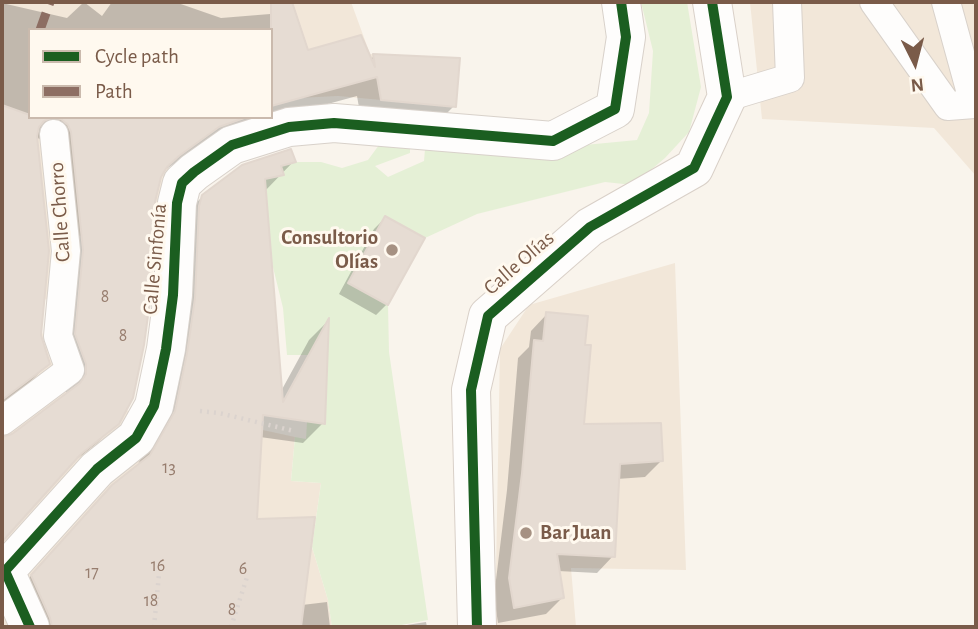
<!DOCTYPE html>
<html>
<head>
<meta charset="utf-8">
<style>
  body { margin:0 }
  #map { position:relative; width:978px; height:629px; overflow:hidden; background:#f9f4ec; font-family:"Alegreya Sans",sans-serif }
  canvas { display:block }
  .frame { position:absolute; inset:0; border:4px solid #7a5b49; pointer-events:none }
  .legend { position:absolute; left:28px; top:28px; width:245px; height:91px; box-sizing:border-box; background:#fff9ef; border:2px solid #cabaad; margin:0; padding:9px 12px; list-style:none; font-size:21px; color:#7a5b49 }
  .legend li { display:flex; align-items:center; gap:14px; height:35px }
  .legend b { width:35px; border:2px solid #cabaad }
  .north { position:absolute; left:880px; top:28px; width:70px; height:70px; -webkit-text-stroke:5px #fff9ef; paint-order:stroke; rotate:174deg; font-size:19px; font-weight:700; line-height:28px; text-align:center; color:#7a5b49 }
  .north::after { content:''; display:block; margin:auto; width:24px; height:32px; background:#7a5b49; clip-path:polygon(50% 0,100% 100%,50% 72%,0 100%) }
</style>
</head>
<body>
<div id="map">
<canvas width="978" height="629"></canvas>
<div class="frame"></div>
<ul class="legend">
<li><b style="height:9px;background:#1b5e20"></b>Cycle path</li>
<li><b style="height:9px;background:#8d6e63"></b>Path</li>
</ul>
<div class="north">N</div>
</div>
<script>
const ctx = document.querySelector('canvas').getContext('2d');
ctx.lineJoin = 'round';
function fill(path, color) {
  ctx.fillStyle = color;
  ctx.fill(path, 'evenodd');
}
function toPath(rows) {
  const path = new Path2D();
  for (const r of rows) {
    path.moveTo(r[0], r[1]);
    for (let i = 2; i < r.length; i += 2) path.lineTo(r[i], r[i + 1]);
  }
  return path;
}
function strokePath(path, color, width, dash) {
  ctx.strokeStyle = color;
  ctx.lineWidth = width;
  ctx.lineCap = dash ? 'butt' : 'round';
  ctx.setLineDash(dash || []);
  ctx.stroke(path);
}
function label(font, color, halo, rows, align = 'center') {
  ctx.font = font + ' "Alegreya Sans",sans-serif';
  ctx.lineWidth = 6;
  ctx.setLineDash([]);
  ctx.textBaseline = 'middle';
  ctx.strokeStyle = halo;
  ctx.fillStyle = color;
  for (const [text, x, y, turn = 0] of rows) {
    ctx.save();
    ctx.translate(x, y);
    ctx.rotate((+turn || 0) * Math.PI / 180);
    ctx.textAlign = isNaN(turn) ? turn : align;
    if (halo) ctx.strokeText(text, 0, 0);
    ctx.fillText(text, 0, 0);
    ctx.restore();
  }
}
const residential = toPath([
  [2,2,351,2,370,54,460,58,456,107,338,96,300,98,271,30,30,30,30,117,122,117,126,153,172,169,150,227,78,236,53,295,31,308,56,363,61,385,78,408,104,387,136,419,170,414,213,419,295,437,291,481,321,483,312,547,328,600,332,627,2,627],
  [750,2,976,2,976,176,934,128,762,119],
  [675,263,686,570,571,568,576,627,495,627,500,349,529,305]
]);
const green = toPath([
  [641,2,687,2,701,87,689,132,665,158,633,185,605,182,477,214,425,238,349,283,388,305,389,352,428,620,391,627,357,627,356,625,332,627,328,600,312,547,321,483,291,481,295,437,306,439,307,421,325,422,328,355,287,355,283,308,271,259,265,179,283,175,281,166,296,162,321,162,342,168,368,160,379,145,410,147,410,153,375,166,388,177,424,161,425,149,501,153,637,140,649,113,653,51]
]);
const shadow = toPath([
  [84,2,102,16,112,2,175,2,221,18,270,14,273,28,307,52,370,60,374,56,454,106,434,126,361,119,357,96,258,123,203,144,162,172,159,177,118,422,97,443,66,468,2,539,2,439,5,439,66,396,66,385,63,271,41,139,36,138,40,335,48,364,28,384,2,404,2,3,67,18],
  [30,30,271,30,271,117,30,117],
  [294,161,264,192,280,393,309,340,327,322,323,423,303,443,260,437,255,521,302,605,327,602,330,627,25,627,12,597,92,507,135,469,156,433,182,217,203,196,243,166],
  [385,218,387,304,376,315,339,294,374,229],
  [547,314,584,347,582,425,661,461,645,477,617,479,613,556,597,573,558,571,562,598,546,614,498,623,494,596,507,490,518,358,529,347,531,331],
  [426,622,427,627,394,627]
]);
const building = toPath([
  [271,2,292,2,308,50,361,35,375,67,373,54,460,58,456,107,381,100,377,77,271,106,271,2],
  [2,105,30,115,30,117,247,117,219,127,179,156,167,167,161,177,155,202,151,293,144,345,133,398,119,424,81,454,2,542,2,437,12,434,80,383,86,374,86,364,75,334,83,250,71,132,68,125,61,119,52,118,44,121,39,127,37,136,49,251,41,335,50,364,2,400,2,105],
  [291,149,296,162,281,166,284,175,265,179,283,402,329,318,325,424,263,415,257,519,315,517,301,627,52,627,50,618,31,575,112,485,150,455,175,411,187,353,195,298,199,206,202,195,242,165,291,149],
  [385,216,425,238,388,305,348,283,385,216],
  [546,312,588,316,585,345,591,345,584,424,661,423,663,461,620,464,615,557,557,554,564,598,514,608,509,578,522,473,534,340,543,341,546,312]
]);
const path = toPath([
  [200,411,219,413,294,431],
  [154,627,159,574],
  [231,627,247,577]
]);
const service = toPath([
  [874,2,948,106,974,104,946,2],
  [727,97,790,78,787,2],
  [2,421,70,370,58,336,66,251,54,134]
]);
const minor = toPath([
  [30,627,5,571,97,469,136,438,154,406,166,349,173,295,177,203,182,183,194,172,232,145,289,127,334,123,553,141,615,109,626,37,621,2]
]);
const secondary = toPath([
  [477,627,471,390,488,316,590,227,694,168,727,97,712,2]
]);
const quiet = toPath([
  [40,30,50,2]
]);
const cycleway = toPath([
  [30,627,5,571,97,469,136,438,154,406,166,349,173,295,177,203,182,183,194,172,232,145,289,127,334,123,553,141,615,109,626,37,621,2],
  [477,627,471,390,488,316,590,227,694,168,727,97,712,2]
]);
const markers = [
  [392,250,7,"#a69182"],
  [526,533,7,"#a69182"]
];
const numberNames = [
  ["8",105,297],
  ["8",123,336],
  ["13",169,468],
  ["16",158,566],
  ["6",243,569],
  ["17",92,573],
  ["18",151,601],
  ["8",232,610]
];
const streetNames = [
  ["Calle Chorro",60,212,-94],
  ["Calle Sinfonía",155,259,-85],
  ["Calle Olías",519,263,-41]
];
const poiNames = [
  ["Consultorio",378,238],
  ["Olías",378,262],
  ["Bar Juan",540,533,"left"]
];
fill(residential, '#f2e7d9');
fill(green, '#e5f0d6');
fill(shadow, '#0003');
fill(building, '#e6dcd3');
strokePath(building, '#e2d7ce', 2);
strokePath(service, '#d8d1ca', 30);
strokePath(minor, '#d8d1ca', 40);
strokePath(secondary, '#d9d0c8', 40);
strokePath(path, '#dbd3ce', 4.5, [2, 5]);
strokePath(service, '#fefdfc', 28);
strokePath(minor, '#fefdfc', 38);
strokePath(secondary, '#fefdfc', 38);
strokePath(quiet, '#8d6e63', 9, [18, 9]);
strokePath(cycleway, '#1b5e20', 10);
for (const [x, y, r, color] of markers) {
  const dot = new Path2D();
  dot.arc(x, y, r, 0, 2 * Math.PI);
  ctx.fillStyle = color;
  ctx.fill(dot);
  strokePath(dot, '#fff9ef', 2.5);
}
label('18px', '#977d6e', null, numberNames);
label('21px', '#7a5b49', '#fff9ef', streetNames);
label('bold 21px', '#7a5b49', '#fff9ef', poiNames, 'right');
</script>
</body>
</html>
